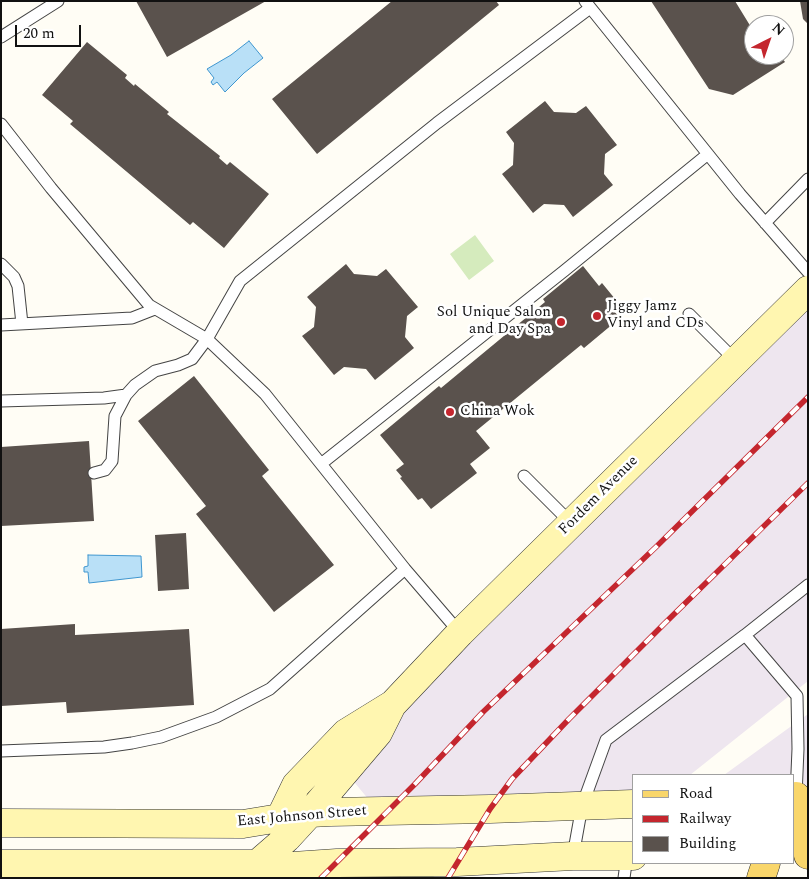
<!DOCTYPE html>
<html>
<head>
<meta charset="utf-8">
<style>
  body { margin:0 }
  #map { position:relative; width:809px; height:879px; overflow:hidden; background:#fffdf5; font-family:Spectral,serif }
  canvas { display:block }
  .frame { position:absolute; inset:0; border:2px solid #111; pointer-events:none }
  .legend { position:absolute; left:632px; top:774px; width:162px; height:90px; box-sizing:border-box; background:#fff; border:1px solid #a0a0a0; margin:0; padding:6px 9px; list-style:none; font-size:15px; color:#111 }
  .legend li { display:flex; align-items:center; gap:10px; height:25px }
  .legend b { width:25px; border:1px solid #a0a0a0 }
  .north { position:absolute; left:744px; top:15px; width:50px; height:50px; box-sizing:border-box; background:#fff; border:1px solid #a0a0a0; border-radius:50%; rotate:41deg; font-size:14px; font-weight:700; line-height:20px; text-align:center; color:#111 }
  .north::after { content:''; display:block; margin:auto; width:18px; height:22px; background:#c4262e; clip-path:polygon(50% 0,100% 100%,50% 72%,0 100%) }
  .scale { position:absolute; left:15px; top:25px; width:66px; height:22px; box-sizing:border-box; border:2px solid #111; border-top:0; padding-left:6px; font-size:15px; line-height:18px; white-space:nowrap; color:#111; -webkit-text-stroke:4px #fff; paint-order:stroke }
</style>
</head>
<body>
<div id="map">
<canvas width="809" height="879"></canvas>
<div class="frame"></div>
<ul class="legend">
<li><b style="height:6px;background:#f9d66b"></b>Road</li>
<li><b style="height:6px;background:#c4262e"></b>Railway</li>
<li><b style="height:14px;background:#5a524d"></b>Building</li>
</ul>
<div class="north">N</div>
<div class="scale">20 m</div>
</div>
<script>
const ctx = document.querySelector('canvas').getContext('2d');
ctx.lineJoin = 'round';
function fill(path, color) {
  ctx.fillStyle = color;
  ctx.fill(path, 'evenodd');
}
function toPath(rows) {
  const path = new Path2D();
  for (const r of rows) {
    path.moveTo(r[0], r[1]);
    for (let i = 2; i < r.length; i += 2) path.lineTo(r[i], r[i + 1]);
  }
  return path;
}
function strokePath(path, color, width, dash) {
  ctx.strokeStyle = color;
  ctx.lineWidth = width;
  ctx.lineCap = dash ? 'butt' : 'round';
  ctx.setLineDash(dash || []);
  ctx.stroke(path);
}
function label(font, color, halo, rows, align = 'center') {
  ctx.font = font + ' Spectral,serif';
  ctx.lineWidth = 5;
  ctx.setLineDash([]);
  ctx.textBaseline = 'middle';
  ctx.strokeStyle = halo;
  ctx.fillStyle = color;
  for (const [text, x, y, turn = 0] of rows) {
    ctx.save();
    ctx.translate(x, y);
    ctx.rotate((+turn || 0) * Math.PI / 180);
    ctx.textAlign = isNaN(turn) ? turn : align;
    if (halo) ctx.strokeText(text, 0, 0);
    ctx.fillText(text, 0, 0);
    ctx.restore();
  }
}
const industrial = toPath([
  [808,290,808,681,690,775,633,775,633,804,369,800,355,783,355,766,378,733],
  [808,714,808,796,793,775,724,775]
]);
const green = toPath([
  [475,235,494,261,469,280,450,254],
  [435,874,433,878,339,878,343,875]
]);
const water = toPath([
  [249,41,263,58,244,73,225,92,217,82,213,85,211,82,214,78,207,69,231,55,249,41],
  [88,555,141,556,142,577,89,583,88,572,84,572,84,567,88,566,88,555]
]);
const building = toPath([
  [136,1,266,1,167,57],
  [392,1,496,1,499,5,317,154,272,99],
  [651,1,735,1,754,32,754,55,780,55,785,62,733,95,709,89],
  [800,1,808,1,808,24,803,19],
  [87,42,127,75,125,78,134,86,135,84,169,112,167,114,220,156,219,158,227,165,230,162,269,194,224,248,193,222,190,225,70,124,73,121,42,95],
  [545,101,554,112,576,113,586,106,617,145,605,154,604,174,613,185,573,217,564,205,544,204,533,213,502,174,513,165,514,143,506,132],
  [346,264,354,274,377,276,386,269,418,307,407,316,405,337,414,348,375,380,366,369,344,367,334,375,302,336,314,327,316,307,307,297],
  [583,266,599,286,602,283,620,305,613,310,620,318,584,348,581,345,476,431,490,448,470,464,477,473,431,509,422,498,418,500,400,478,402,477,396,470,404,464,380,435,439,386,441,388,545,302,543,299],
  [194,376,269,470,262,476,334,565,274,612,196,514,206,506,138,421],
  [89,441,94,521,1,526,1,447],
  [186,533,189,589,158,591,155,535],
  [75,624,75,635,189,629,194,705,67,713,66,702,1,706,1,629]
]);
const lane = toPath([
  [585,1,740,194,808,272],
  [1,37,58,1],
  [1,124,51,188,149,305,207,339,265,394,405,569,460,633],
  [765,223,808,179],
  [1,264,14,277,18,286,22,324],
  [689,314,736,361],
  [1,325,132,318,155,309],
  [1,401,104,398,126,395,135,385,155,371,178,365,192,359,207,339,240,281,437,123,590,8],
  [321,464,564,271,708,154],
  [94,473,105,470,112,461,115,416,126,395],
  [524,476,571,523],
  [745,635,797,696,798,749,796,796],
  [1,751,104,747,132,743,161,737,216,717,270,689,405,569],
  [573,856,582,806,606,740,745,635,808,585],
  [624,878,627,856]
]);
const secondary = toPath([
  [280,818,296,785,346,733,393,704,460,633,808,290],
  [1,823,243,824,310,813,330,812,490,809,633,804],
  [1,864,257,864,293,866,337,863,457,862,573,856,633,856],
  [257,864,287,838,310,813,378,733,391,707]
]);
const primary = toPath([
  [796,796,808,855],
  [761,878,766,863]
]);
const rail = toPath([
  [321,878,415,784,483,712,657,546,808,397],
  [448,878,490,809,512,779,569,719,664,624,808,483]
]);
const markers = [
  [597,316,5,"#c4262e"],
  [561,322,5,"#c4262e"],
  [450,412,5,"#c4262e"]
];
const poiNames = [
  ["Jiggy Jamz",607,307],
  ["Vinyl and CDs",607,324],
  ["Sol Unique Salon",551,313,"right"],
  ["and Day Spa",551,330,"right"],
  ["China Wok",460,412]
];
const streetNames = [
  ["Fordem Avenue",599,496,-45],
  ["East Johnson Street",302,817,-5]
];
fill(industrial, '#eee6ef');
fill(green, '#d5ebbd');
fill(water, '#b9e0f7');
strokePath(water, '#3f96cf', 1);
fill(building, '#5a524d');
strokePath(lane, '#444', 13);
strokePath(secondary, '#333', 29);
strokePath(primary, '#222', 29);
strokePath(lane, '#fff', 11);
strokePath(secondary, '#fff6b0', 28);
strokePath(primary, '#f9d66b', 28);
strokePath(rail, '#c4262e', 5.5);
strokePath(rail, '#fff', 4, [11]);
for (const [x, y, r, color] of markers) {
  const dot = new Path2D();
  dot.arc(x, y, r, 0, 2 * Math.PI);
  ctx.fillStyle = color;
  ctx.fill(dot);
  strokePath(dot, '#fff', 2);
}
label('15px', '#111', '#fff', poiNames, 'left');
label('15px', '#111', '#fff', streetNames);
</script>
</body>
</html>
